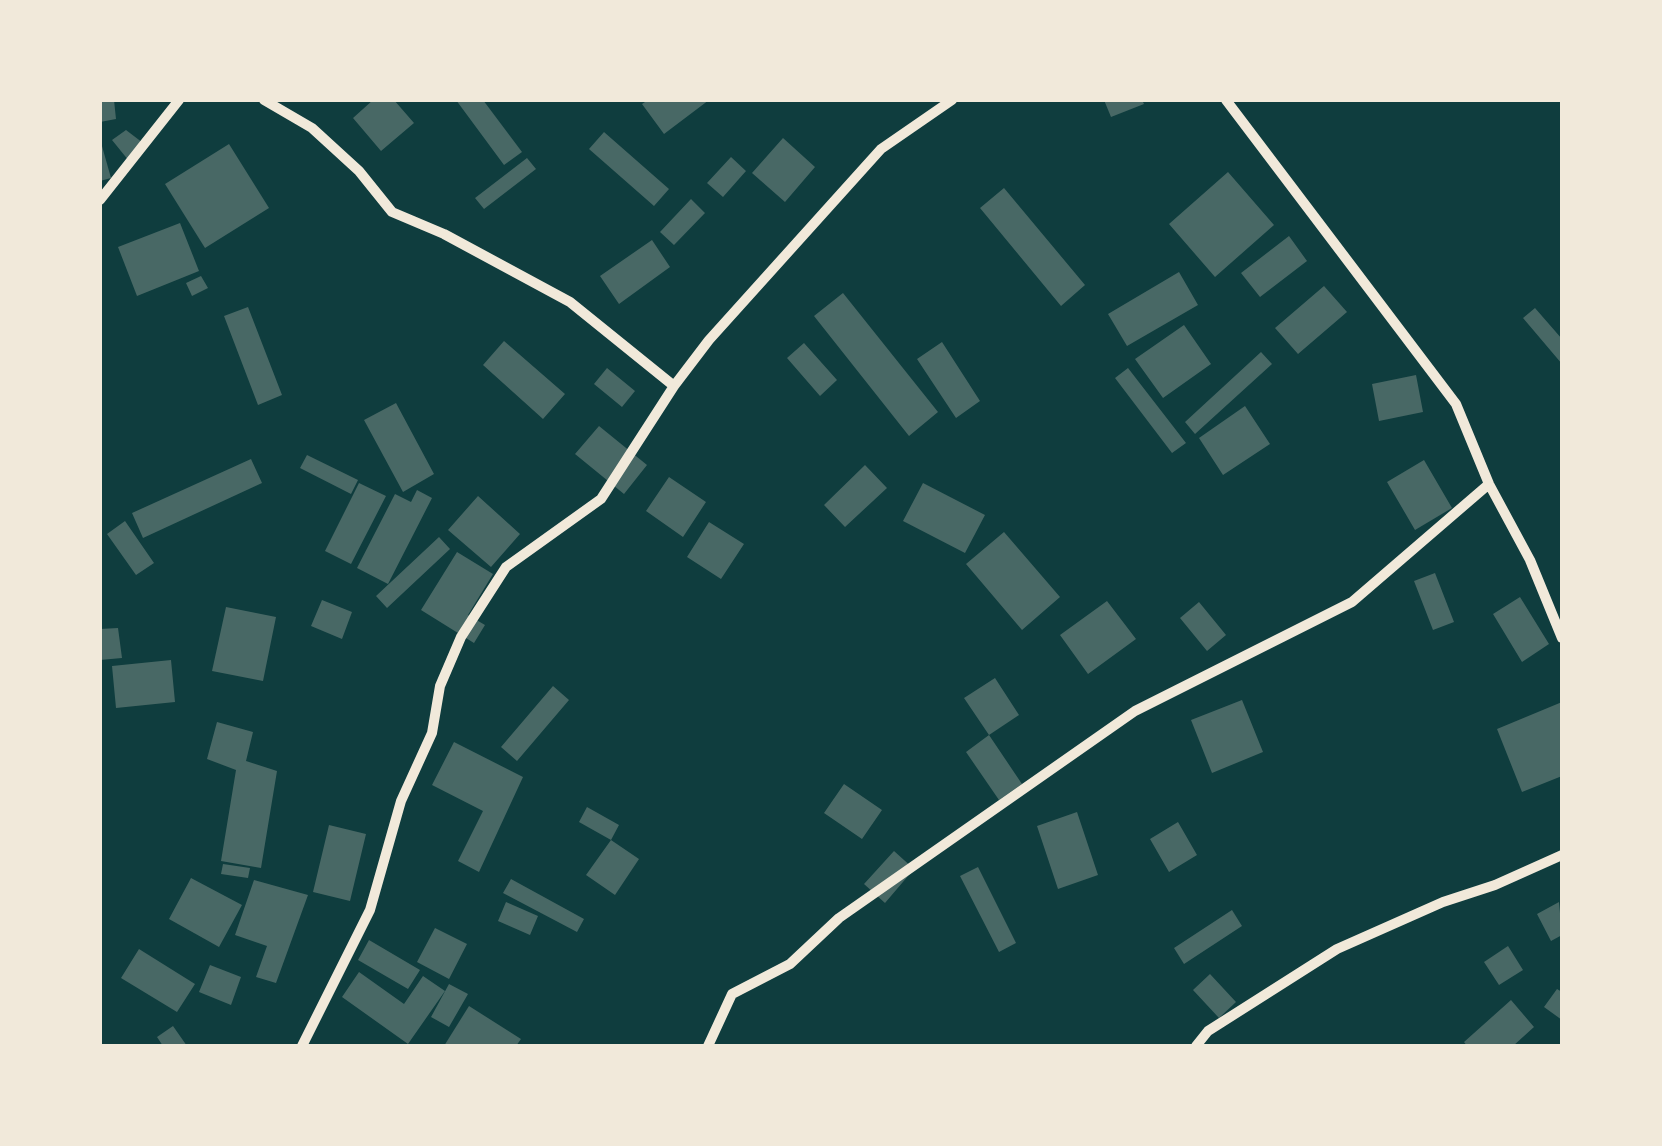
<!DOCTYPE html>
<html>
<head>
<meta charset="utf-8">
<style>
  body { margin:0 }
  #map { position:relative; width:1662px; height:1146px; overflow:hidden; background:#0f3d3e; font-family:Lora,serif }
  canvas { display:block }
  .frame { position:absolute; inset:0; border:102px solid #f1e9da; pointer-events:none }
</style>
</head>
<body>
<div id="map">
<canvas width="1662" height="1146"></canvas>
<div class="frame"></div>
</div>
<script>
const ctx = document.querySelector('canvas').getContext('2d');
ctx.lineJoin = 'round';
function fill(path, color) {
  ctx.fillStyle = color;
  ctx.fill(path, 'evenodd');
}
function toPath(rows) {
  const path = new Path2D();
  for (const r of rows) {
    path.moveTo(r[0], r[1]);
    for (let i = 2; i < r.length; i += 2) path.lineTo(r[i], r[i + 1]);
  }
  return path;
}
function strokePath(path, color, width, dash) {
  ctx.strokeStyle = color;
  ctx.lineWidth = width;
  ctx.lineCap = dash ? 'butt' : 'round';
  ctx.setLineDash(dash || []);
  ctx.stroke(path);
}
const building = toPath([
  [100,100,114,100,116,119,100,122],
  [373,100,394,100,414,123,381,151,353,118],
  [456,100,483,100,522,152,504,165],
  [648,100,709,100,664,134,642,104],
  [1104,100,1142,100,1144,104,1111,117],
  [126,130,147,146,129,161,112,140],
  [604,132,669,189,654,206,589,149],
  [783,138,815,167,785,202,752,173],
  [100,139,111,178,100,181],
  [229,144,269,208,205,248,165,184],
  [731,157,746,171,723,197,707,183],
  [527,158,536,169,484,209,475,198],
  [1228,172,1274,225,1215,277,1169,224],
  [1004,188,1085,285,1061,306,980,208],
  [691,199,705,213,674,245,660,232],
  [180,223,199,271,137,296,118,247],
  [1289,236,1307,261,1260,297,1241,273],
  [652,240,670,267,619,304,600,276],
  [1179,272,1198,305,1127,346,1108,314],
  [201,276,208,288,192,296,186,283],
  [1324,286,1347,312,1298,354,1275,328],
  [843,293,938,412,909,436,814,316],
  [248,307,282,395,258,405,224,316],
  [1535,308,1562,339,1562,364,1523,318],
  [1184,325,1211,364,1163,398,1135,359],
  [504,341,565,394,543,419,483,365],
  [942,342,980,401,956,418,917,359],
  [804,343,837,380,820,396,787,358],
  [1261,352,1272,364,1195,434,1185,422],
  [607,368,635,391,622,407,594,384],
  [1128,368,1186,443,1172,453,1115,378],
  [1416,375,1423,412,1379,421,1372,384],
  [396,403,434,474,403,492,364,420],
  [1245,406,1270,444,1223,475,1199,438],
  [599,426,647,465,624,494,575,454],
  [307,455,358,480,351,494,300,468],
  [251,459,262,483,143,538,132,513],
  [1424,460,1452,508,1415,530,1387,482],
  [865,465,887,488,845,527,824,505],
  [669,477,706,502,683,537,646,511],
  [359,483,386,496,351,564,325,551],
  [923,483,985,515,965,553,903,521],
  [417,490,432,498,388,584,357,568,395,494,411,502],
  [478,496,520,534,491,567,448,530],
  [125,521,154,563,136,575,107,534],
  [709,522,744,544,721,579,687,557],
  [1004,532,1060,597,1022,630,966,564],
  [439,537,450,549,387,608,376,596],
  [457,552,493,574,468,615,485,625,474,643,421,610],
  [1435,573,1454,622,1433,630,1414,581],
  [1520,597,1549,644,1522,662,1493,614],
  [322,600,352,612,342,639,311,626],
  [1107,601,1136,639,1088,674,1060,635],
  [1199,602,1226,635,1207,651,1180,618],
  [226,607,276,617,263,681,212,671],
  [118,628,122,658,100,660,100,629],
  [171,660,175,702,116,708,112,666],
  [995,678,1019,715,989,735,964,698],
  [553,686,569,700,517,761,501,747],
  [1242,700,1263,752,1212,773,1191,720],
  [1562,702,1562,776,1522,792,1497,729],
  [217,722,253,732,246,761,277,771,261,868,221,861,236,770,207,759],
  [989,735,1022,784,999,800,966,752],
  [454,742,523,777,479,872,458,861,483,811,432,785],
  [844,784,882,810,862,839,824,813],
  [587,807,619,825,611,840,579,822],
  [1077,812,1098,875,1058,889,1037,826],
  [1178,822,1197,855,1169,872,1150,839],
  [329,825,366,834,350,901,313,892],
  [611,840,639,859,615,895,586,875],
  [894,851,914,869,885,903,864,884],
  [223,864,250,868,248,878,221,874],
  [978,867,1016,943,999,952,960,876],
  [191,878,242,905,219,947,169,919],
  [511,879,584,919,577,932,503,893],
  [254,880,308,895,276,983,256,977,267,946,235,935],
  [506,902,538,916,530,935,498,921],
  [1559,902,1562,935,1551,941,1537,914],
  [1232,910,1242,926,1184,964,1174,948],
  [435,928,467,944,449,979,417,962],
  [369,940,420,970,408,989,358,960],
  [1508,946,1523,970,1499,985,1484,962],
  [139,949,195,984,177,1012,121,978],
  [210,965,241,977,231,1005,199,992],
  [359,972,404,1004,423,976,445,991,408,1044,342,997],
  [1210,974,1236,1002,1219,1018,1193,990],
  [449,984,468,994,449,1027,431,1017],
  [1557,989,1562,992,1562,1020,1544,1007],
  [1511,1000,1534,1027,1513,1046,1467,1046,1464,1042],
  [469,1006,521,1039,516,1046,444,1046],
  [173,1026,187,1046,163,1046,157,1037]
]);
const minor = toPath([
  [264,100,312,128,359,171,392,212,444,234,570,302,674,386,709,340,881,149,952,100],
  [1226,100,1456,404,1489,484,1530,560,1562,638],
  [100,200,179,100],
  [302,1046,370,910,401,801,432,733,440,686,461,637,506,567,601,499,674,386],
  [708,1046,732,994,790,964,839,918,1135,711,1352,602,1489,484],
  [1196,1046,1208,1031,1337,949,1443,902,1495,885,1562,855]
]);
fill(building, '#486865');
strokePath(minor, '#f1e9da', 10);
</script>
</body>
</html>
